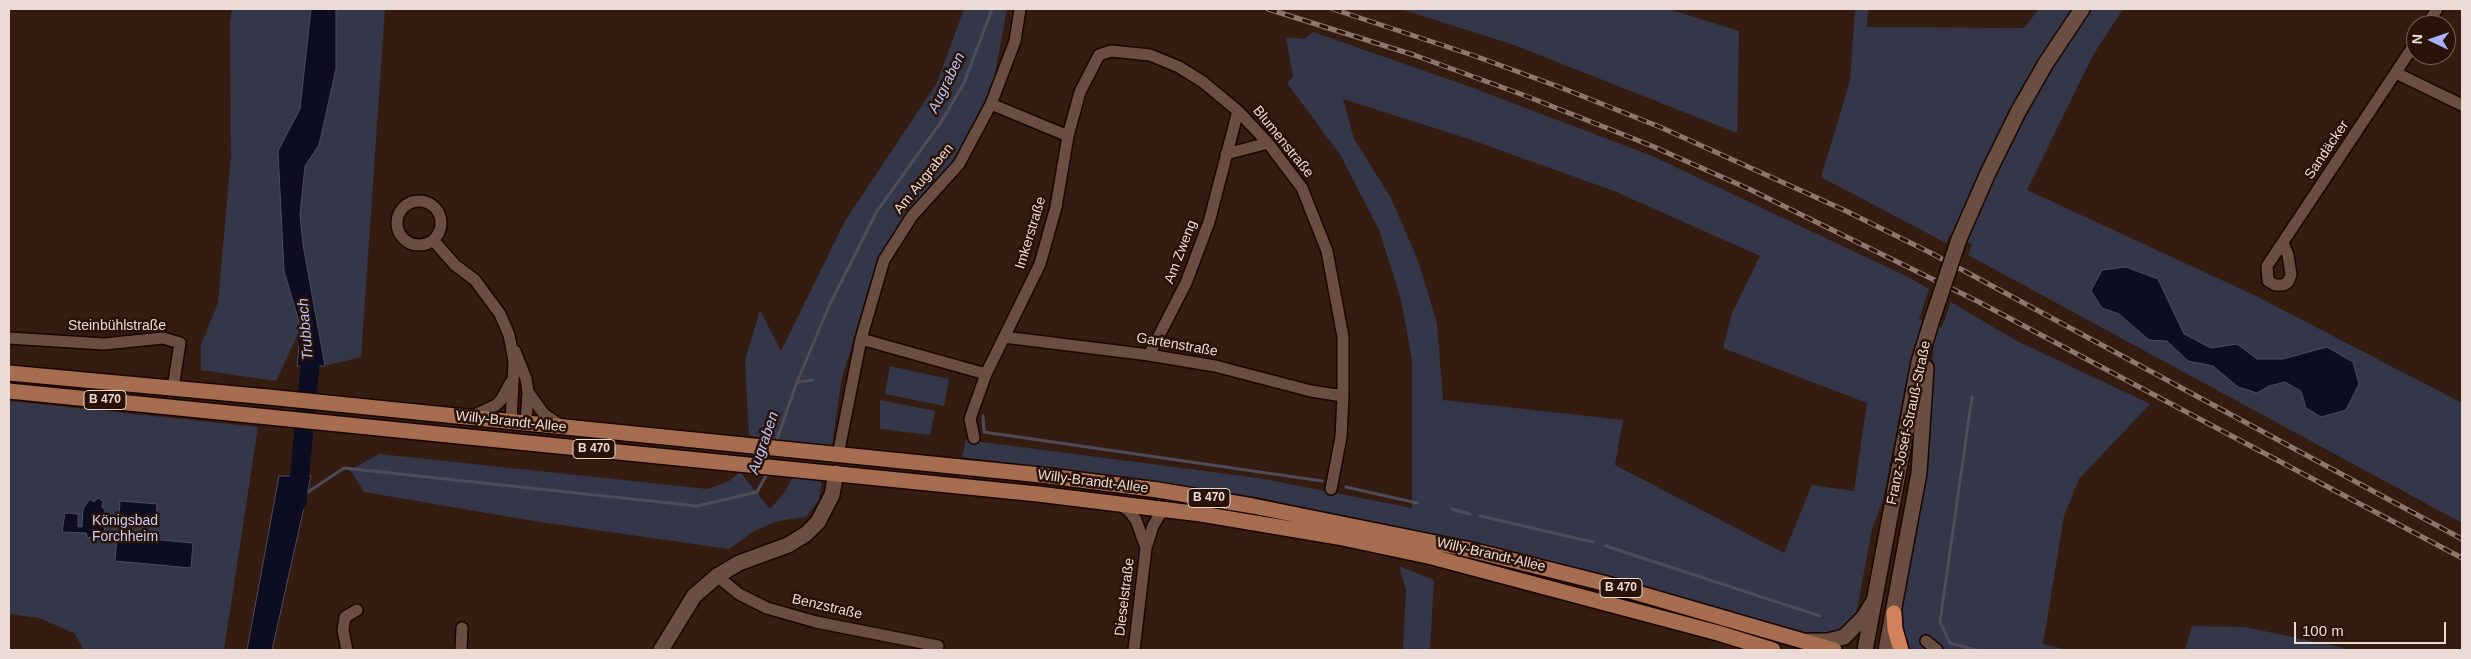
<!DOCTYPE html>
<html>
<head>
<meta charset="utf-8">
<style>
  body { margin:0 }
  #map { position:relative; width:2471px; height:659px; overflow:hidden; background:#341c11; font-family:Arial,sans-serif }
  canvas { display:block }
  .frame { position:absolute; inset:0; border:10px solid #ecdbd4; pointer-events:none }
  .north { position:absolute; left:2406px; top:15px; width:50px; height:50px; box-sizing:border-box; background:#291208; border:1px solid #77625a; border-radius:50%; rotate:273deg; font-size:14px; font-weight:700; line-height:20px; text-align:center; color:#ecdbd4 }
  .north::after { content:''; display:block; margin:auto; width:18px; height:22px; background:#a6b1fc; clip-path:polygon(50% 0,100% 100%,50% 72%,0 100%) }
  .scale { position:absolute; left:2294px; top:622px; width:152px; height:22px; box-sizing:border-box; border:2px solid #ecdbd4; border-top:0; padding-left:6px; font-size:15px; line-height:18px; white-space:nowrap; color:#ecdbd4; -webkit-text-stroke:4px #291208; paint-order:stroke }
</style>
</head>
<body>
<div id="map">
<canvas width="2471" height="659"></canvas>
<div class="frame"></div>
<div class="north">N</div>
<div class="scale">100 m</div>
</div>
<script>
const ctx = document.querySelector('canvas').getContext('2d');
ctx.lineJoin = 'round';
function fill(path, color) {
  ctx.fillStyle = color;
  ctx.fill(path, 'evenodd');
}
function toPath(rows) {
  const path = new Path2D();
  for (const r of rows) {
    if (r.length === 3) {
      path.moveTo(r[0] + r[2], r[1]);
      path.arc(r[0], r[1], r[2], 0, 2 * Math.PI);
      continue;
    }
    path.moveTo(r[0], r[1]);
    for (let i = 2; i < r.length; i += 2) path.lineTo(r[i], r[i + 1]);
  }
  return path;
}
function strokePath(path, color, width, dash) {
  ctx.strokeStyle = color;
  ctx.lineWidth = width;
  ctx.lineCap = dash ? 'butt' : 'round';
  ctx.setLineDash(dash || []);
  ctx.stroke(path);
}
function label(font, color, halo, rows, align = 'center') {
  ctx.font = font + ' Arial,sans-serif';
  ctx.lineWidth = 5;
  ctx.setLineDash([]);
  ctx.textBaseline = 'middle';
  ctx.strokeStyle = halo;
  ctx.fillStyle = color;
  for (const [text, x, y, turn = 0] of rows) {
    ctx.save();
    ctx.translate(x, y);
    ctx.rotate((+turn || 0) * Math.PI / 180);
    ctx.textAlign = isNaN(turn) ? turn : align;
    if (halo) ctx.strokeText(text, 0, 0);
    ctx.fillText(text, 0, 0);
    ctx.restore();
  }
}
const green = toPath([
  [232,9,311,9,300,109,290,128,284,271,301,328,276,381,201,370,201,345,218,303,231,156,230,23],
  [336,9,385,9,361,357,325,366,303,245,300,215,305,166,319,145,336,69],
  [964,9,1007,9,989,105,943,175,877,260,841,382,832,446,749,436,745,360,760,310,781,351,845,221,937,83],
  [1401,9,1668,9,1739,31,1737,133,1514,45],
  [1855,9,1868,9,1867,27,2024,28,2039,9,2123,9,2093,55,2027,190,2256,296,2462,403,2462,523,1968,255,1972,244,1949,236,1946,243,1821,177,1850,81],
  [1313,32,1462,84,1650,155,1908,277,1929,289,1919,319,1925,321,1905,387,1883,500,1872,529,1856,615,1851,623,1834,635,1812,636,1654,589,1544,560,1503,553,1257,497,1148,480,962,457,966,440,1259,478,1412,508,1412,361,1401,299,1379,230,1341,156,1287,83,1293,77,1286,37,1304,39],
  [1343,99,1469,139,1614,191,1760,256,1732,313,1723,348,1867,403,1854,491,1812,485,1784,553,1615,465,1623,420,1443,400,1437,324,1419,263,1391,198,1354,139],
  [1951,302,2015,340,2150,404,2079,479,2064,516,2043,644,2068,650,1908,650,1903,640,1899,612,1931,392,1935,325,1942,327],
  [890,366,949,379,944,406,885,394],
  [880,400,935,411,930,435,880,429],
  [9,401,258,427,224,650,82,650,82,646,74,633,39,618,9,614],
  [379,454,708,489,729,481,740,472,770,509,784,493,795,474,822,479,819,500,806,517,778,521,754,531,729,549,540,522,364,492,350,470],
  [1399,566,1434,580,1430,650,1403,650,1406,590],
  [2192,626,2245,627,2344,648,2344,650,2185,650]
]);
const water = toPath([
  [311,9,336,9,336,69,319,145,305,166,300,215,303,245,325,366,297,366,301,328,284,271,278,151,300,109,311,9],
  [2126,267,2158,279,2184,334,2211,348,2237,344,2257,359,2283,359,2327,347,2353,362,2359,384,2346,410,2321,417,2306,408,2301,391,2285,382,2269,386,2257,393,2238,387,2213,366,2188,361,2167,341,2149,340,2119,314,2102,308,2091,291,2102,270,2126,267],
  [279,476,311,476,272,650,247,650,279,476],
  [98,498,103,501,102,507,105,510,104,538,98,540,96,535,88,538,86,533,62,532,65,513,78,514,78,527,82,527,83,509,90,499,94,502,98,498],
  [120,501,157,504,156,523,119,519,120,501],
  [117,536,193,543,191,568,115,561,117,536]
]);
const stream = toPath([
  [798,382,812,380],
  [1972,397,1940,622,1950,643,1976,650],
  [983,416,984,432,1322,481],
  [775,445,797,382,830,304,877,211,941,122,964,83,992,9],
  [1346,487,1417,503],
  [305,494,344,468,697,506,757,492,768,472],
  [1452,509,1470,514],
  [1480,516,1593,542],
  [1606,546,1820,616]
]);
const river = toPath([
  [297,502,310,366,308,340]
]);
const minor = toPath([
  [2427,25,2437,9],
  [2396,73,2462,105],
  [1068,136,1080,92,1099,55,1111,51,1150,55,1179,67,1203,82,1238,111,1268,143,1302,188,1327,251,1343,337,1343,396,1341,437,1331,489],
  [1226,154,1268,143],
  [419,223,22],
  [433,240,455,265,475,280,500,314,509,335,514,361,511,423],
  [2283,243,2288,255,2291,275,2288,282,2283,285,2275,285,2268,281,2267,266,2416,42],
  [1004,337,1149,355,1215,366,1311,391,1343,396],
  [9,338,104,344,163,338,180,343,173,388],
  [861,339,986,374],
  [515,351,526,379,528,392,526,424],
  [1149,355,1186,283,1209,222,1238,111],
  [528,392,544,414,560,425],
  [470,417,496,405,501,400,511,382],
  [974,438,970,419,986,374,1040,264,1056,207,1068,136,991,104],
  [838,455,861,339,884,260,912,216,959,164,991,104,1015,41,1020,9],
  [1119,504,1129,511,1136,520,1146,548],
  [717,576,739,594,767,608,816,622,938,646],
  [1926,641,1937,650],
  [347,650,343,630,345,617,357,610],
  [461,650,462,628],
  [1134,650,1146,548,1153,526,1160,514,1169,510]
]);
const tertiary = toPath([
  [661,650,694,596,717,576,739,563,788,545,806,534,818,522,832,495,836,473]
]);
const secondary = toPath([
  [1959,239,1988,173,2018,112,2046,63,2082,9],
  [1809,641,1828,641,1844,637,1864,617,1872,604],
  [1865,650,1919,362,1931,323],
  [1886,650,1919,473,1926,368]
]);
const primary = toPath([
  [9,373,268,397,1041,475,1158,490,1253,506,1471,550,1603,583,1834,650],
  [9,391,1038,494,1201,514,1338,537,1432,557,1718,633,1773,650]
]);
const motorway = toPath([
  [1894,613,1895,629,1901,650]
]);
const rail = toPath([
  [1268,9,1414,55,1526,96,1652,146,1749,189,1977,301,2462,558],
  [1333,9,1475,56,1562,88,1660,127,1844,210,1931,253,2462,539]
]);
const secondaryBridge = toPath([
  [1931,323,1959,239]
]);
const shields = [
  [105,400,42],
  [594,449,42],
  [1209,498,42],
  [1621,588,42]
];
const shieldNames = [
  ["B 470",105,400],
  ["B 470",594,449],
  ["B 470",1209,498],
  ["B 470",1621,588]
];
const streetNames = [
  ["Blumenstraße",1283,142,51],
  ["Sandäcker",2327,150,-56],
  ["Am Augraben",924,179,-51],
  ["Imkerstraße",1031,233,-73],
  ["Am Zweng",1181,252,-69],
  ["Steinbühlstraße",117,326],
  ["Gartenstraße",1177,345,10],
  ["Willy-Brandt-Allee",511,422,6],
  ["Franz-Josef-Strauß-Straße",1909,423,-78],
  ["Willy-Brandt-Allee",1093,482,7],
  ["Willy-Brandt-Allee",1491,555,13],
  ["Dieselstraße",1125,597,-83],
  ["Benzstraße",827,607,13]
];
const parkNames = [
  ["Königsbad",125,521],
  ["Forchheim",125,537]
];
const waterNames = [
  ["Augraben",947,83,-64],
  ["Trubbach",306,329,-95],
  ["Augraben",764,443,-71]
];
fill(green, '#34374a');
fill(water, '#0c0d23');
strokePath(water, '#4f4b58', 1);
strokePath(stream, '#4f4b58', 3);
strokePath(river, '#0c0d23', 19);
strokePath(minor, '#1a0500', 14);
strokePath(tertiary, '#1a0500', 18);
strokePath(secondary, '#1a0500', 18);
strokePath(primary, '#1a0500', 18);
strokePath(motorway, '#1a0500', 18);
strokePath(minor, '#694e41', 11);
strokePath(tertiary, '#694e41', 15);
strokePath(secondary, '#694e41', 15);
strokePath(primary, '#a76d51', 15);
strokePath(motorway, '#d1815c', 15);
strokePath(rail, '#8d786f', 5);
strokePath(rail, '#291208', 3, [9]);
strokePath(secondaryBridge, '#1a0500', 18, []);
strokePath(secondaryBridge, '#694e41', 15);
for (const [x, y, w] of shields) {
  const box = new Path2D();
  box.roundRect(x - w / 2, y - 9.5, w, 19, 4);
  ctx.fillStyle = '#291208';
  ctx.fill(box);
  strokePath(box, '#ecdbd4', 1);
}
label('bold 12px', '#ecdbd4', null, shieldNames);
label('14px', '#ecdbd4', '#291208', streetNames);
label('14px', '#c7cef8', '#291208', parkNames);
label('italic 15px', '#b9c2f7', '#291208', waterNames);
</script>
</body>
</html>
